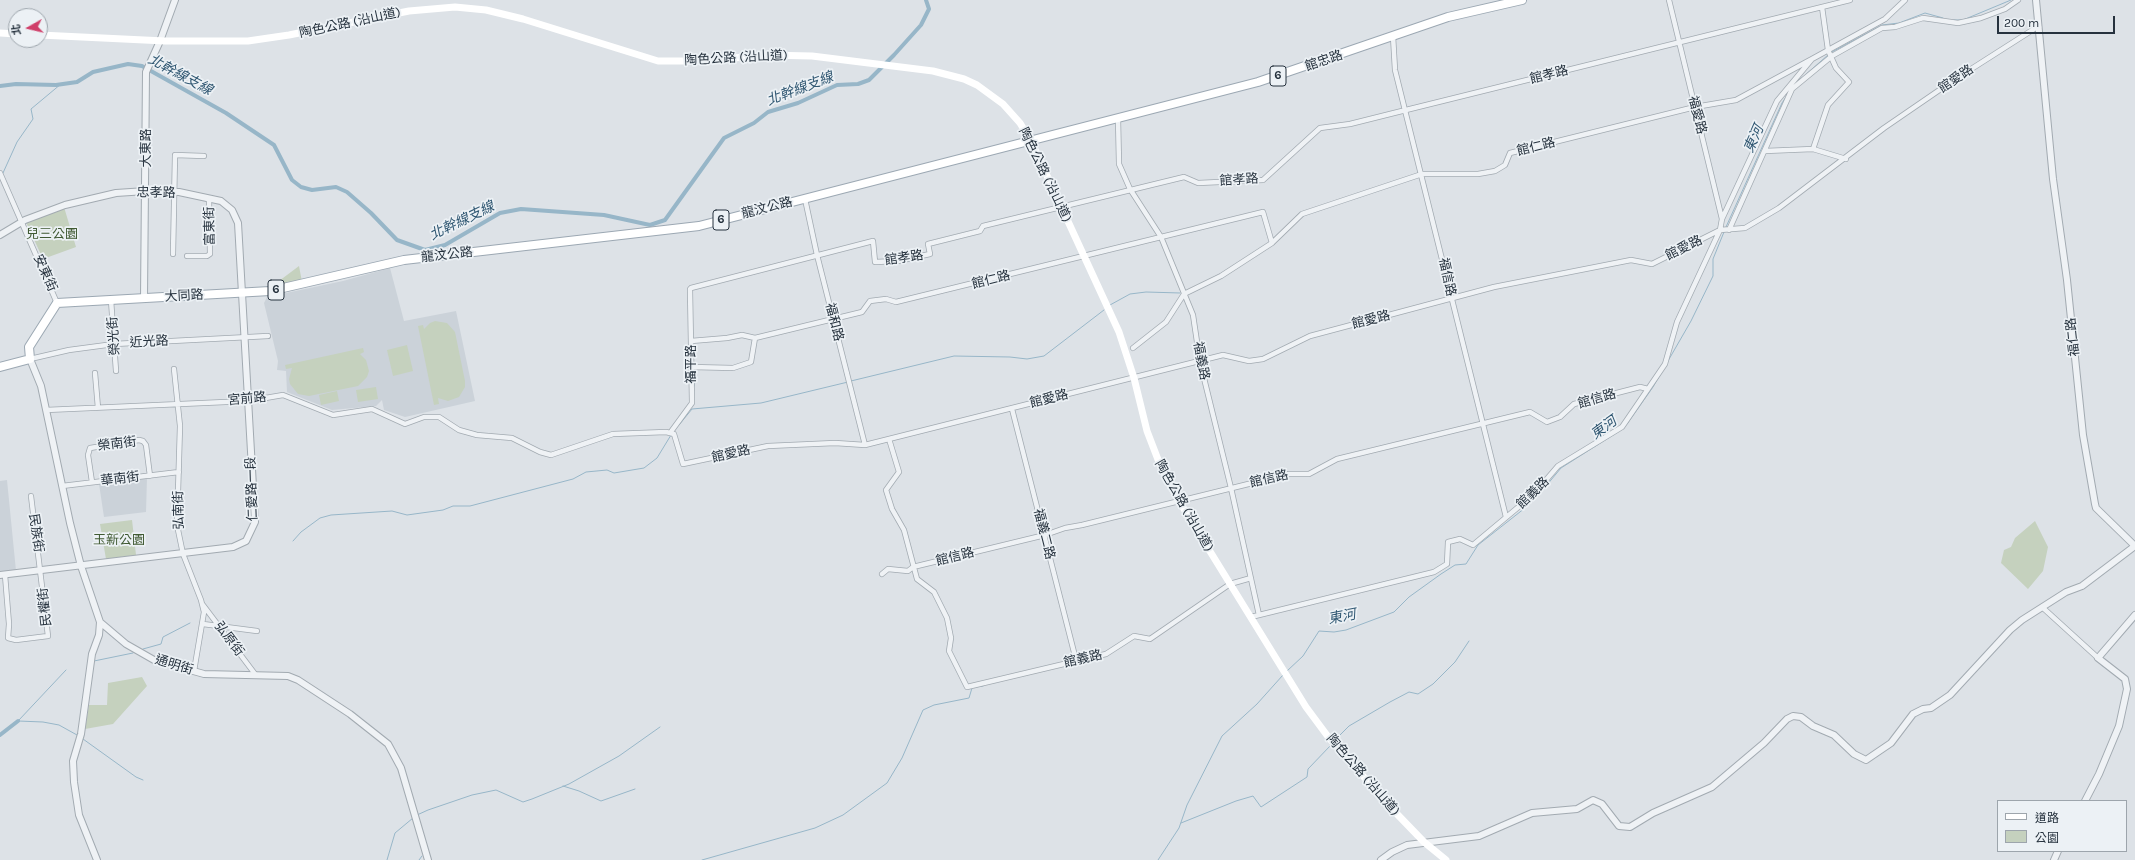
<!DOCTYPE html>
<html>
<head>
<meta charset="utf-8">
<style>
  body { margin:0 }
  #map { position:relative; width:2135px; height:860px; overflow:hidden; background:#dde2e7; font-family:Karla,"Noto Sans TC",sans-serif }
  canvas { display:block }
  .legend { position:absolute; left:1997px; top:800px; width:130px; height:52px; box-sizing:border-box; background:#ecf1f5; border:1px solid #9da5ac; margin:0; padding:5px 7px; list-style:none; font-size:12px; color:#26323e }
  .legend li { display:flex; align-items:center; gap:8px; height:20px }
  .legend b { width:20px; border:1px solid #9da5ac }
  .north { position:absolute; left:8px; top:8px; width:40px; height:40px; box-sizing:border-box; background:#ecf1f5; border:1px solid #9da5ac; border-radius:50%; rotate:262deg; font-size:11px; font-weight:700; line-height:16px; text-align:center; color:#26323e }
  .north::after { content:''; display:block; margin:auto; width:14px; height:18px; background:#d03e69; clip-path:polygon(50% 0,100% 100%,50% 72%,0 100%) }
  .scale { position:absolute; left:1997px; top:16px; width:118px; height:18px; box-sizing:border-box; border:2px solid #26323e; border-top:0; padding-left:5px; font-size:12px; line-height:14px; white-space:nowrap; color:#26323e; -webkit-text-stroke:3px #ecf1f5; paint-order:stroke }
</style>
</head>
<body>
<div id="map">
<canvas width="2135" height="860"></canvas>
<ul class="legend">
<li><b style="height:5px;background:#fff"></b>道路</li>
<li><b style="height:11px;background:#c5d1be"></b>公園</li>
</ul>
<div class="north">北</div>
<div class="scale">200 m</div>
</div>
<script>
const ctx = document.querySelector('canvas').getContext('2d');
ctx.lineJoin = 'round';
function fill(path, color) {
  ctx.fillStyle = color;
  ctx.fill(path, 'evenodd');
}
function toPath(rows) {
  const path = new Path2D();
  for (const r of rows) {
    path.moveTo(r[0], r[1]);
    for (let i = 2; i < r.length; i += 2) path.lineTo(r[i], r[i + 1]);
  }
  return path;
}
function strokePath(path, color, width, dash) {
  ctx.strokeStyle = color;
  ctx.lineWidth = width;
  ctx.lineCap = dash ? 'butt' : 'round';
  ctx.setLineDash(dash || []);
  ctx.stroke(path);
}
function label(font, color, halo, rows, align = 'center') {
  ctx.font = font + ' Karla,"Noto Sans TC",sans-serif';
  ctx.lineWidth = 3.5;
  ctx.setLineDash([]);
  ctx.textBaseline = 'middle';
  ctx.strokeStyle = halo;
  ctx.fillStyle = color;
  for (const [text, x, y, turn = 0] of rows) {
    ctx.save();
    ctx.translate(x, y);
    ctx.rotate((+turn || 0) * Math.PI / 180);
    ctx.textAlign = isNaN(turn) ? turn : align;
    if (halo) ctx.strokeText(text, 0, 0);
    ctx.fillText(text, 0, 0);
    ctx.restore();
  }
}
const built = toPath([
  [390,268,404,321,456,311,475,401,405,417,384,410,382,400,376,406,332,410,287,392,286,371,277,370,278,361,264,303,267,297,343,281],
  [147,478,146,512,104,517,99,484],
  [7,480,16,571,0,573,0,481]
]);
const green = toPath([
  [64,207,76,247,43,259,26,222],
  [299,266,302,282,275,286,279,281],
  [435,321,447,323,455,332,465,381,465,387,459,397,448,401,438,398,439,404,434,405,418,326,423,325,424,329,430,323],
  [407,345,413,371,393,376,387,350],
  [363,348,364,352,360,354,366,360,369,371,367,377,358,386,309,396,298,394,290,384,289,379,292,368,286,369,285,365],
  [376,387,378,399,358,402,356,390],
  [337,391,339,401,321,405,319,395],
  [132,520,136,555,106,559,100,524],
  [2035,521,2048,547,2043,571,2028,589,2001,563,2004,550,2011,547,2015,538],
  [142,677,147,686,113,724,85,729,89,705,107,705,108,683]
]);
const stream = toPath([
  [1954,20,1963,20,2011,0],
  [1832,52,1882,25,1899,23,1925,13,1943,18],
  [1796,83,1828,55],
  [3,173,17,142,33,119,31,109,61,84],
  [1726,227,1782,103,1788,94],
  [1110,305,1130,294,1146,292,1180,293],
  [851,381,954,356,1010,357,1027,359,1044,356,1104,310],
  [694,386,694,373],
  [1627,424,1653,387,1691,321,1713,276,1713,259,1724,232],
  [679,425,692,409,761,403,848,382],
  [293,541,301,532,320,518,331,515,392,511,407,515,443,510,453,506,470,506,573,479,586,472,607,470,614,473,644,468,657,458,671,435],
  [143,649,161,644,163,637,190,623],
  [94,661,133,653],
  [1287,671,1303,656,1319,631,1334,632,1346,630,1394,612,1409,597,1441,574,1455,565,1466,564,1478,545,1525,508,1541,492,1561,468,1624,428],
  [975,687,983,686],
  [19,720,66,670],
  [18,721,43,722,59,725,77,735],
  [83,739,136,777,143,780],
  [1334,741,1349,726,1390,702,1409,692,1418,694,1433,684,1455,662,1469,641],
  [563,786,579,791,601,801,635,789],
  [417,815,428,810,472,795,496,790,523,802,532,799,569,784,619,756,660,727],
  [1181,823,1236,801,1253,796,1261,807,1307,777,1308,769,1331,745],
  [387,860,395,833,413,818],
  [419,860,422,856],
  [702,860,815,828,843,815,887,783,902,758,923,710,934,705,969,698,972,688],
  [1158,860,1179,828,1187,805,1222,736,1257,704,1283,675]
]);
const canal = toPath([
  [0,86,16,84,56,85,77,82,93,72,128,64,142,66,226,113,274,145,292,180,301,187,312,190,336,187,347,192,371,213,397,240,425,250,445,245,500,213,521,209,604,215,650,225,665,220,724,138,754,123,768,112,798,103,837,85,858,84,869,80,894,55,921,25,929,9,926,0],
  [0,735,18,721]
]);
const minor = toPath([
  [1393,36,1395,70,1506,517],
  [1118,118,1119,164,1130,189,1161,237,1193,315,1200,362,1231,488,1259,615],
  [1813,149,1828,105,1849,82,1836,68,1828,50,1822,7],
  [1765,151,1813,149,1846,159],
  [0,173,57,303],
  [805,199,817,255,865,445],
  [1722,219,1777,101,1812,59,1885,19,1905,0],
  [1729,230,1792,89,1832,56,1882,28,1895,27,1923,18,1958,23,1981,18,2005,9,2018,0],
  [173,254,175,155,204,156],
  [187,256,207,256,210,254,209,199],
  [111,300,116,371],
  [691,341,727,338,742,335,755,338,862,312,870,301,886,299,896,302,1263,212,1272,243],
  [1133,348,1166,322,1184,294,1221,276,1272,243,1302,214,1422,174,1478,174,1495,171,1505,165,1510,153,1695,107,1736,100,1812,59],
  [30,359,69,350,114,344,268,336],
  [691,367,733,368,751,362,755,338],
  [174,369,180,426,177,525,183,554,201,600,204,612,194,671],
  [95,373,98,408],
  [1012,409,1076,660],
  [46,410,248,401,283,395,333,415,372,409,405,424,424,417,439,417,459,430,477,435,512,438,540,452,551,455,613,434,666,432,674,434,683,464,768,446,835,443,865,445,1223,355,1249,361,1263,359,1310,336,1494,287,1631,260,1652,264,1720,230,1745,228,1779,208,1884,128,1954,80,2034,29,2039,27],
  [670,433,692,403,690,289,691,288,873,241,875,262,898,261,930,254,928,244,980,231,983,226,1184,177,1198,183,1263,180,1320,128,1350,124,1406,110,1850,0],
  [889,439,899,472,886,490,892,509,904,530,917,579,934,592,947,618,951,638,949,651,967,687,1106,654,1134,636,1150,639,1230,584,1251,578],
  [92,482,88,455,90,448,139,440,143,441,146,445,150,476],
  [62,486,179,472],
  [882,574,888,569,908,571,913,567,1045,535,1065,528,1082,525,1289,474,1309,474,1337,459,1530,412,1547,422,1560,417,1574,404,1640,387,1648,389],
  [5,575,9,624,8,638,16,640,48,636,31,496],
  [203,605,255,674],
  [2042,607,2098,658],
  [1251,617,1434,572,1447,564,1448,542,1460,539,1473,545,1534,494,1558,466,1622,427,1648,389,1665,364,1677,322,1720,230,1722,219,1669,0],
  [203,624,257,631]
]);
const tertiary = toPath([
  [0,235,25,220,65,205,116,193,146,191,179,192,221,201,232,210,238,223,255,522,246,541,233,547,0,575],
  [144,298,146,72,160,41,175,0],
  [30,359,41,386,70,523,81,566,100,622,126,644,154,660,204,674,288,676,298,680,350,714,388,744,401,768,428,860],
  [2085,801,2099,774,2119,726,2127,689,2125,679,2098,658,2135,615],
  [97,860,79,815,74,782,73,761,81,734,92,654,99,635,100,622],
  [1381,860,1392,852,1407,845,1479,836,1532,813,1577,809,1593,800,1602,804,1619,826,1630,827,1653,813,1712,787,1764,743,1787,719,1793,716,1801,717,1813,726,1834,735,1854,754,1866,760,1891,743,1913,714,1923,709,1931,708,1950,695,2010,630,2022,620,2066,592,2082,586,2135,546,2096,508,2095,504,2083,435,2067,280,2053,179,2036,0],
  [2054,860,2058,851]
]);
const secondary = toPath([
  [0,33,16,34],
  [40,35,165,41,248,41,289,35,409,11,455,7,486,10,523,19,658,61,703,61,765,55,812,56,933,71,964,79,977,85,1003,104,1020,123,1031,141,1119,332,1134,378,1147,431,1162,470,1179,501,1306,707,1329,738,1397,814,1424,842,1446,860]
]);
const primary = toPath([
  [0,367,30,359,29,347,57,303,270,291,404,260,699,226,1258,82,1448,17,1522,0]
]);
const shields = [
  [1278,76,16],
  [721,220,16],
  [276,290,16]
];
const shieldNames = [
  ["6",1278,76],
  ["6",721,220],
  ["6",276,290]
];
const streetNames = [
  ["陶色公路 (沿山道)",350,23,-12],
  ["陶色公路 (沿山道)",736,58,-3],
  ["館忠路",1324,61,-19],
  ["館孝路",1549,75,-14],
  ["館愛路",1956,79,-34],
  ["福愛路",1697,115,76],
  ["館仁路",1536,147,-14],
  ["大東路",146,148,-90],
  ["陶色公路 (沿山道)",1045,175,64],
  ["館孝路",1239,180,-4],
  ["忠孝路",156,193,1],
  ["龍汶公路",767,208,-14],
  ["富東街",210,226,-91],
  ["館愛路",1684,248,-26],
  ["龍汶公路",447,255,-6],
  ["館孝路",904,258,-8],
  ["安東街",45,273,66],
  ["福信路",1447,277,78],
  ["館仁路",991,280,-14],
  ["大同路",184,296,-3],
  ["館愛路",1371,320,-14],
  ["福和路",834,322,76],
  ["榮光街",114,336,-94],
  ["福仁路",2073,337,-96],
  ["近光路",149,342,-3],
  ["福義路",1201,361,79],
  ["福平路",691,364,-90],
  ["宮前路",247,399,-5],
  ["館愛路",1049,399,-14],
  ["館信路",1597,399,-16],
  ["榮南街",117,444,-7],
  ["館愛路",731,454,-13],
  ["華南街",120,479,-7],
  ["館信路",1269,479,-13],
  ["仁愛路一段",252,489,-92],
  ["館義路",1533,493,-44],
  ["陶色公路 (沿山道)",1184,506,60],
  ["弘南街",179,510,-91],
  ["民族街",36,533,82],
  ["福義二路",1044,534,76],
  ["館信路",955,557,-14],
  ["民權街",45,607,-96],
  ["弘原街",229,639,53],
  ["館義路",1083,659,-13],
  ["通明街",174,665,17],
  ["陶色公路 (沿山道)",1363,775,49]
];
const parkNames = [
  ["兒三公園",52,234],
  ["玉新公園",119,540]
];
const waterNames = [
  ["北幹線支線",180,75,28],
  ["北幹線支線",800,89,-21],
  ["東河",1754,139,-66],
  ["北幹線支線",462,221,-26],
  ["東河",1604,428,-36],
  ["東河",1342,617,-11]
];
fill(built, '#cbd2d9');
fill(green, '#c5d1be');
strokePath(stream, '#97b6c8', 1);
strokePath(canal, '#97b6c8', 4);
strokePath(minor, '#a2aab1', 6);
strokePath(tertiary, '#a2aab1', 8);
strokePath(primary, '#9ca8b3', 10);
strokePath(minor, '#eff2f5', 4.5);
strokePath(tertiary, '#eff2f5', 6);
strokePath(secondary, '#fff', 7);
strokePath(primary, '#fff', 8);
for (const [x, y, w] of shields) {
  const box = new Path2D();
  box.roundRect(x - w / 2, y - 10, w, 20, 3);
  ctx.fillStyle = '#ecf1f5';
  ctx.fill(box);
  strokePath(box, '#26323e', 1);
}
label('bold 12px', '#26323e', null, shieldNames);
label('13px', '#26323e', '#ecf1f5', streetNames);
label('13px', '#405a33', '#ecf1f5', parkNames);
label('italic 14px', '#305772', '#ecf1f5', waterNames);
</script>
</body>
</html>
